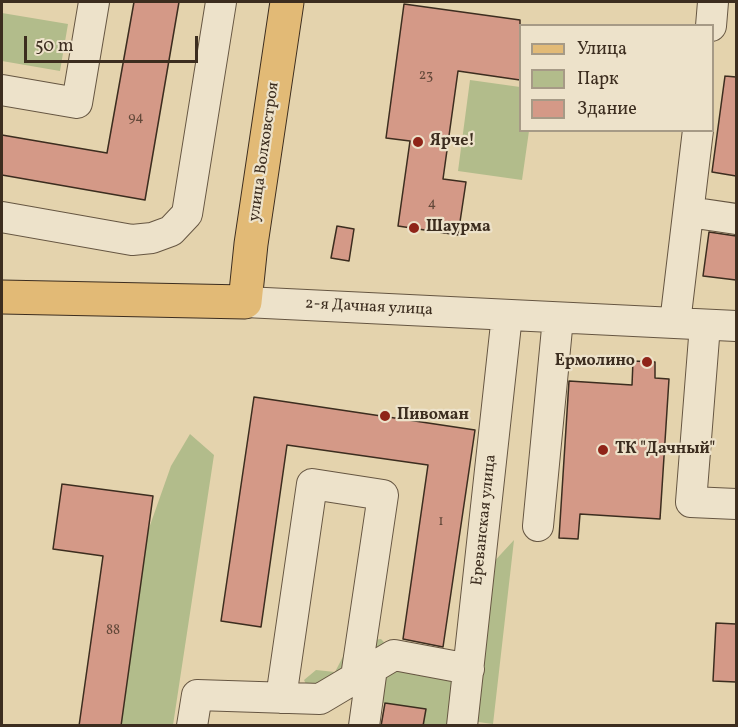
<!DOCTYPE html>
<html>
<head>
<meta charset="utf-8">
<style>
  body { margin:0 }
  #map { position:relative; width:738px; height:727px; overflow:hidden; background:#e4d3ad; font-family:Vollkorn,serif }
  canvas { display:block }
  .frame { position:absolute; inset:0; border:3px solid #3c2d1f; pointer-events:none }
  .legend { position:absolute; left:519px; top:24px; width:195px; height:108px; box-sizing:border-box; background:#ede2ca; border:2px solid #a69a86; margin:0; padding:8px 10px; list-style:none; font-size:18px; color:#3c2d1f }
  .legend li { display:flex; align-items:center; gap:12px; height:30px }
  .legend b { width:30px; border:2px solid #a69a86 }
  .scale { position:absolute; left:24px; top:36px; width:174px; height:27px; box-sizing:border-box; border:3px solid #3c2d1f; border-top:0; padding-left:8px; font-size:18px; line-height:21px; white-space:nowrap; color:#3c2d1f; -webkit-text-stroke:4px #ede2ca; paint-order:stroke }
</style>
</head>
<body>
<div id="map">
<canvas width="738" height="727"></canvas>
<div class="frame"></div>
<ul class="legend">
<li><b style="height:8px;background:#e2ba76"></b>Улица</li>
<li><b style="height:16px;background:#b2bc8b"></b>Парк</li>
<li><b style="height:16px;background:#d49987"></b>Здание</li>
</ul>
<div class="scale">50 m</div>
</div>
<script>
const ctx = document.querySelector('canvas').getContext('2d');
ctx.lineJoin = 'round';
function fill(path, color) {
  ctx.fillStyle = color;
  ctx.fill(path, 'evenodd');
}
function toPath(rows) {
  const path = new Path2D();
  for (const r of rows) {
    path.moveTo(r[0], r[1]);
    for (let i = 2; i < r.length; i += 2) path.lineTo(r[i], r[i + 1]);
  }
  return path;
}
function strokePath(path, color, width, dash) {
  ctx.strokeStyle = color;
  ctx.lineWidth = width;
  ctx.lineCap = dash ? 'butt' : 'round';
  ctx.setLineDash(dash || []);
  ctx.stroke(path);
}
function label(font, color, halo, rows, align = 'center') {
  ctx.font = font + ' Vollkorn,serif';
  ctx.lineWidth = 4.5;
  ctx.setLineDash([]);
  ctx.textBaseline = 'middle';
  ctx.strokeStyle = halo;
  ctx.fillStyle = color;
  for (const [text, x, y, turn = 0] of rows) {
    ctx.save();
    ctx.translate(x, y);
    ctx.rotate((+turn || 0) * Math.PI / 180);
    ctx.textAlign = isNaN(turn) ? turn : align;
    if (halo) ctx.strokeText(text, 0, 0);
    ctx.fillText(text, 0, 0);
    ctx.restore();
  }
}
const green = toPath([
  [2,13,68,24,60,71,2,61],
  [470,80,520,87,520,130,529,131,522,180,458,171],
  [190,434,214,455,173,725,121,726,148,531,171,466],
  [514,540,493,724,478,722,478,725,423,725,425,709,383,703,360,696,329,699,312,696,304,680,316,670,335,672,350,643,381,639,405,665,450,678,489,567]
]);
const building = toPath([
  [134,2,179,2,145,200,2,175,2,135,107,153,134,2],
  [404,4,520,20,520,80,458,71,443,179,466,182,458,235,398,226,410,141,386,138,404,4],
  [725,76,736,77,736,176,712,172,725,76],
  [337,226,354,229,349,261,331,258,337,226],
  [709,232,736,236,736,280,703,276,709,232],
  [633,361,655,362,655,378,669,379,660,519,580,514,578,539,559,538,569,381,632,385,633,361],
  [254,397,475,430,443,647,403,639,428,465,287,445,261,627,221,621,254,397],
  [62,484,153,496,121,726,79,726,103,556,53,549,62,484],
  [716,623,736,624,736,682,713,681,716,623],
  [385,703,426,709,423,726,381,726,385,703]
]);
const minor = toPath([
  [711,26,713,2],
  [2,90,77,103,94,2],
  [689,212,736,219],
  [2,217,132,240,152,238,171,231,187,214,221,2],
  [245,302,736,326],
  [675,323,698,130],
  [705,325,691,502,736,504],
  [538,526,558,318],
  [281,698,312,484,383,495,356,677],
  [192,726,197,695,320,699,394,655,469,669],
  [364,726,372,668],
  [462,726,507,315]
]);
const major = toPath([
  [2,297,245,302,251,244,287,2]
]);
const markers = [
  [418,142,6,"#8f2418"],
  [414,228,6,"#8f2418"],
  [647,362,6,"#8f2418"],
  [385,416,6,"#8f2418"],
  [603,450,6,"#8f2418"]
];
const numberNames = [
  ["23",426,76],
  ["94",136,118],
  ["4",432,204],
  ["1",441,522],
  ["88",113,631]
];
const poiNames = [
  ["Ярче!",430,142],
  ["Шаурма",426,228],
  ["Ермолино",635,362,"right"],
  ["Пивоман",397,416],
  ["ТК \"Дачный\"",615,450]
];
const streetNames = [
  ["улица Волховстроя",265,152,-82],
  ["2-я Дачная улица",369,308,3],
  ["Ереванская улица",485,520,-84]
];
fill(green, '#b2bc8b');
fill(building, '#d49987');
strokePath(building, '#3c2d1f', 1.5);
strokePath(minor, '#665642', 32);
strokePath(major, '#3c2d1f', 35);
strokePath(minor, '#ede2ca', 30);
strokePath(major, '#e2ba76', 33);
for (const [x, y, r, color] of markers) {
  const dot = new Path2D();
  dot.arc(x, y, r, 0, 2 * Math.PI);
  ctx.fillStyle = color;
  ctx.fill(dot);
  strokePath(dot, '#ede2ca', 2);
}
label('14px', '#624839', null, numberNames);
label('bold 16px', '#3c2d1f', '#ede2ca', poiNames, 'left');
label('16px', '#3c2d1f', '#ede2ca', streetNames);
</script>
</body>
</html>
